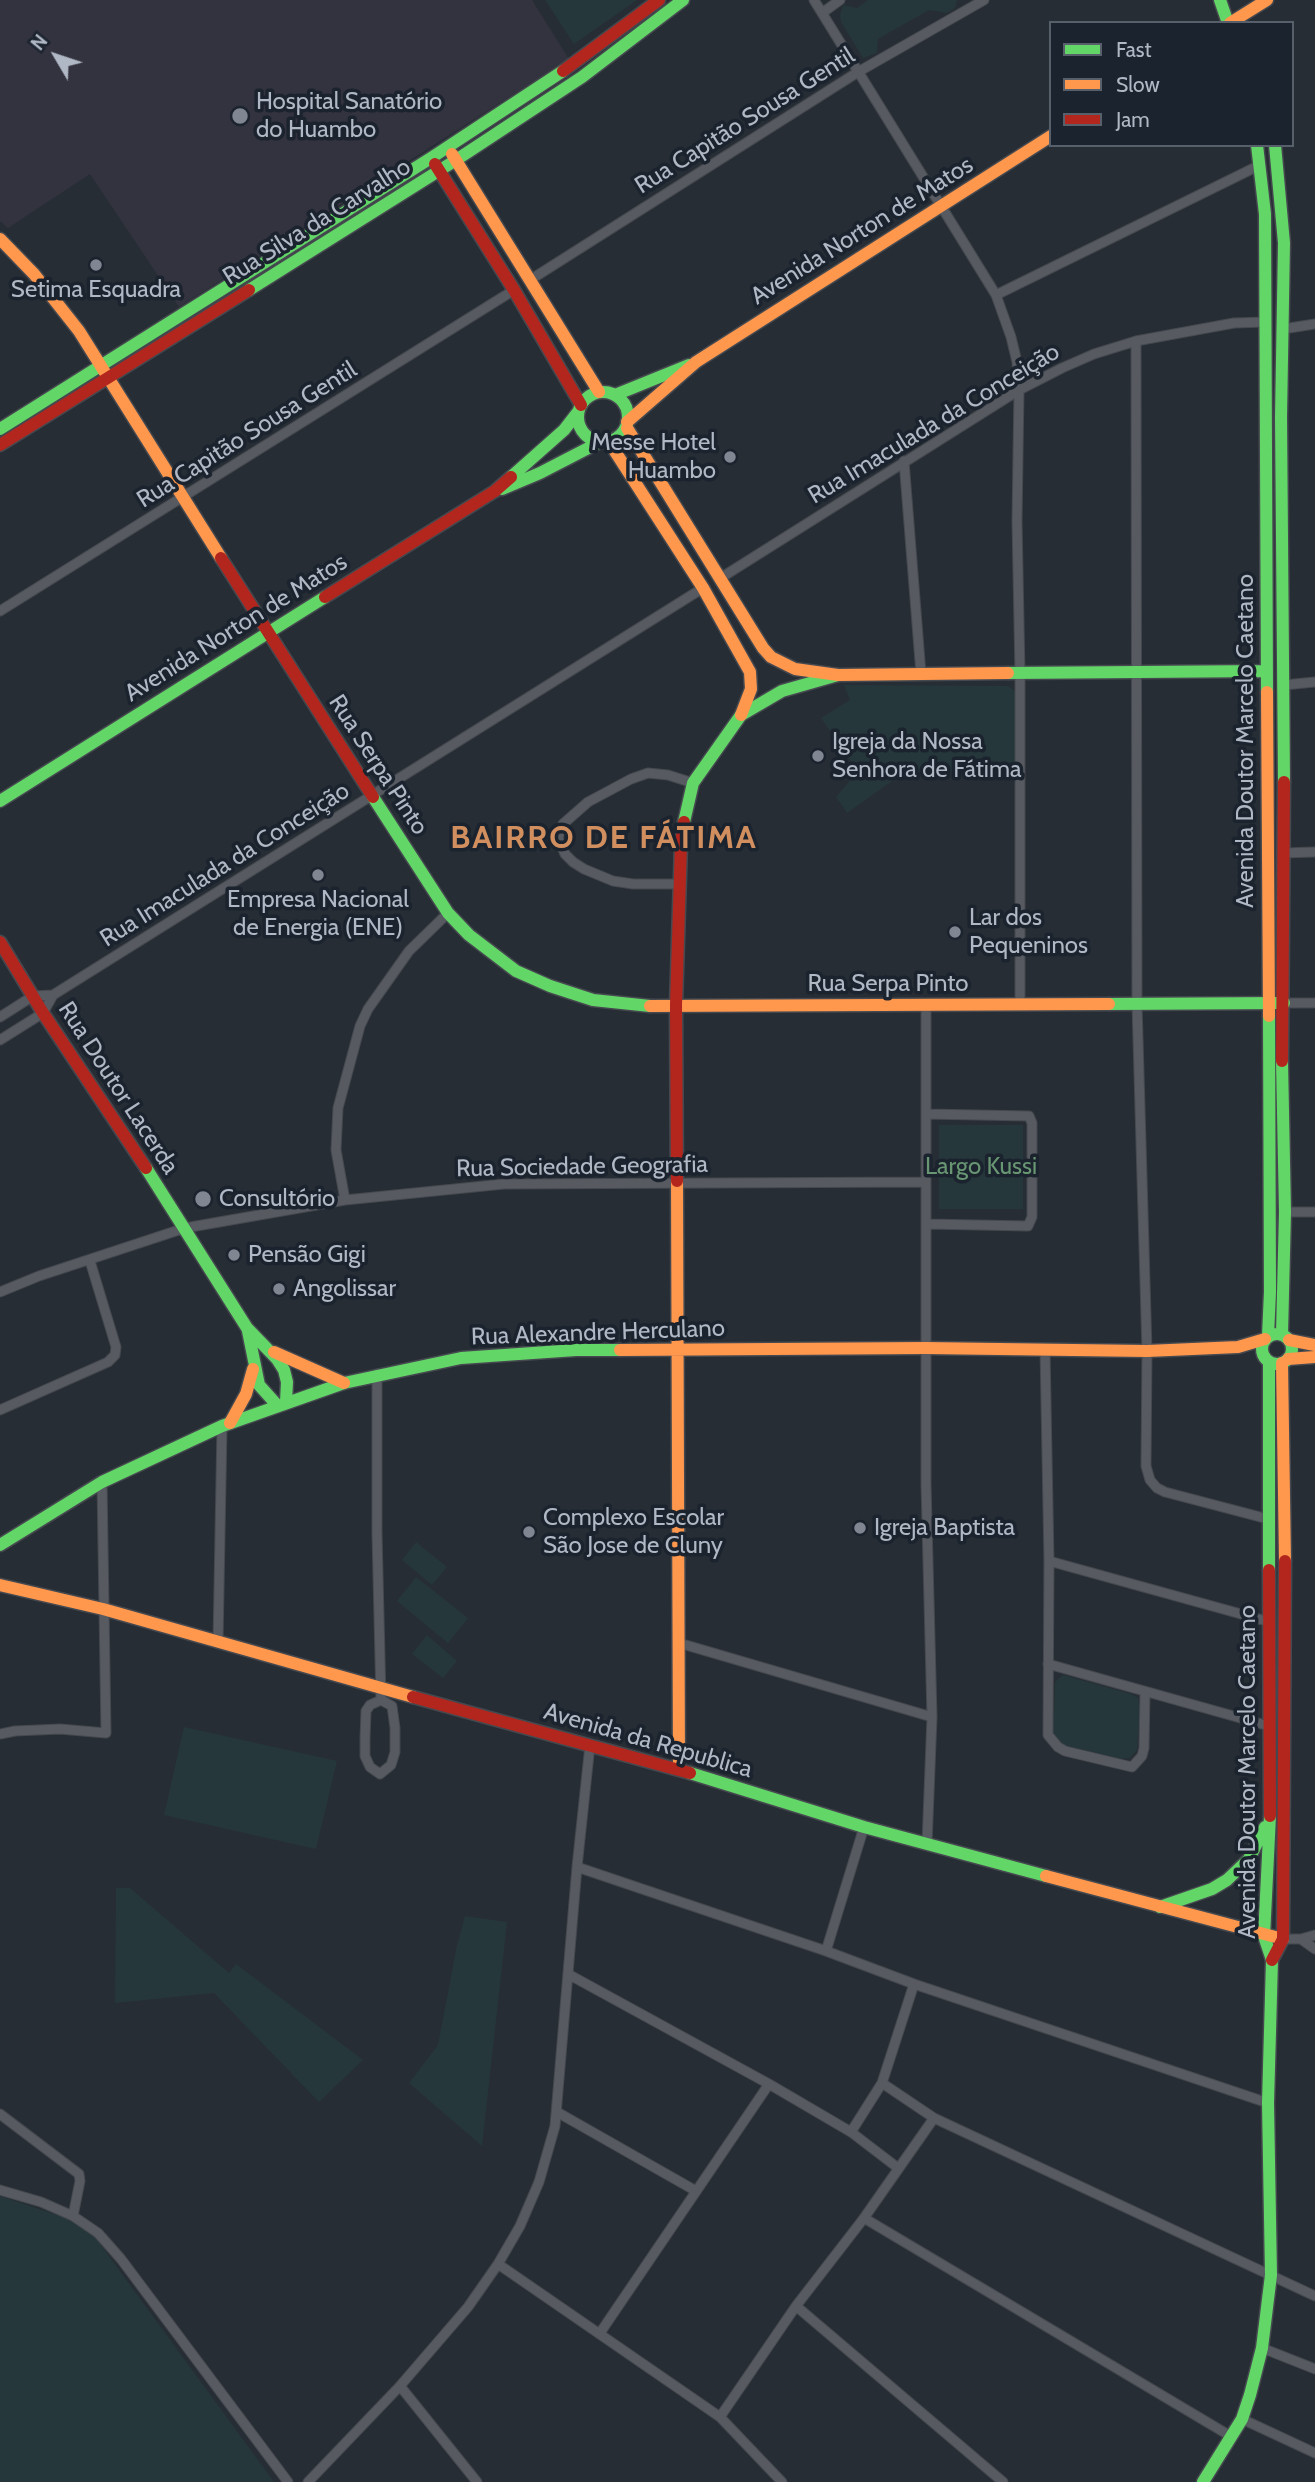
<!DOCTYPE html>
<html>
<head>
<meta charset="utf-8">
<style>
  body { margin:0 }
  #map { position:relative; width:1315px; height:2482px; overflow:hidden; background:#272d34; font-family:Cabin,sans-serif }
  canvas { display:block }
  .legend { position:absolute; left:1049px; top:21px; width:245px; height:126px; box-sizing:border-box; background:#1b232e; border:2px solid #575f6a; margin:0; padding:9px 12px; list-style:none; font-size:21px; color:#b0b8c5 }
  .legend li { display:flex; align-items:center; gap:14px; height:35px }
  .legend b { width:35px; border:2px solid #575f6a }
  .north { position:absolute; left:21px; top:21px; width:70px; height:70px; -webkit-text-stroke:5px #1b232e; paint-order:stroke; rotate:309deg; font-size:19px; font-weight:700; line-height:28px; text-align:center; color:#b0b8c5 }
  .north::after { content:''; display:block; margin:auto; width:24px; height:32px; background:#b0b8c5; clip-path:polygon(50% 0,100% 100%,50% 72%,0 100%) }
</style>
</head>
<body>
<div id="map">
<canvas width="1315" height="2482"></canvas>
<ul class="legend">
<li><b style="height:9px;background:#63d668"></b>Fast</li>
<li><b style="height:9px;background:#ff974d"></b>Slow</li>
<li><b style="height:9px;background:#b3261e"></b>Jam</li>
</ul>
<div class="north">N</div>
</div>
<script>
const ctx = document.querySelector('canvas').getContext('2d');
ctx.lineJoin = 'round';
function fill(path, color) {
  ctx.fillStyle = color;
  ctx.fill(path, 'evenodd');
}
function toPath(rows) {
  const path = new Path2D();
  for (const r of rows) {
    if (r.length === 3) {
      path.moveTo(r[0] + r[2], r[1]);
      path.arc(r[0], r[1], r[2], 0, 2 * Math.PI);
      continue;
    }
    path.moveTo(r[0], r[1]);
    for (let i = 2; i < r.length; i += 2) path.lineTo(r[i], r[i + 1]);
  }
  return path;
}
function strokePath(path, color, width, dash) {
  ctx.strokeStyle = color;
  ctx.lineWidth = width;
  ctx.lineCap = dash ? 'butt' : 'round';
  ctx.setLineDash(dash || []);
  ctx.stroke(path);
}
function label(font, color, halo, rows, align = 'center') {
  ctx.font = font + ' Cabin,sans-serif';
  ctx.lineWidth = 7;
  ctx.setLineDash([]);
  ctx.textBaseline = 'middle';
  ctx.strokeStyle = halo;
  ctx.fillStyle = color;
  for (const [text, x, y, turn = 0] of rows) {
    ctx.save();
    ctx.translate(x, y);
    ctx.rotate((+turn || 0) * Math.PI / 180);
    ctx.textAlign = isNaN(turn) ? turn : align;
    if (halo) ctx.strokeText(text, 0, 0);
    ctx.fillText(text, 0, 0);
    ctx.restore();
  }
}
const medical = toPath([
  [0,0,532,0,569,59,179,307,90,174,8,228,0,221]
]);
const green = toPath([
  [545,0,637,0,574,44],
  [868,0,957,0,955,8,947,13,929,10,878,39,877,53,863,58,841,22,840,15,843,5,857,8],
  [844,685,1008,686,1015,691,1015,773,905,772,847,813,836,797,858,771,821,718,850,700],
  [939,1125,1023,1125,1023,1209,939,1209],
  [416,1542,447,1567,432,1585,402,1560],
  [416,1577,468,1618,448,1643,397,1601],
  [427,1635,457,1661,443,1678,412,1654],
  [1063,1675,1131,1694,1138,1698,1140,1710,1137,1750,1130,1758,1120,1759,1059,1744,1053,1737,1055,1682],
  [184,1727,337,1761,316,1849,164,1815],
  [116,1888,130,1888,229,1973,236,1964,363,2060,319,2102,214,1993,115,2003],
  [465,1916,507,1922,482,2146,409,2083,438,2045,457,1945],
  [0,2196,69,2219,95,2237,274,2482,0,2482]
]);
const street = toPath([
  [814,0,996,295,1011,337,1017,362,1019,390,1017,521,1020,674,1020,1004],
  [822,13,840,0],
  [530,280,858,72,984,0],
  [996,295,1260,165],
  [1283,329,1315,324],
  [1136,341,1137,1004,1147,1351,1146,1466,1150,1480,1157,1488,1165,1492,1268,1519],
  [904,461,921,674],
  [719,579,1019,390,1062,368,1094,354,1136,341,1234,323,1265,322],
  [0,611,514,290],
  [1284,685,1315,682],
  [1283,853,1315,852],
  [680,884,633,884,613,881,584,869,573,862,565,854,558,838,563,824,588,802,631,779,648,773,668,775,693,783],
  [1284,1003,1315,1003],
  [926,1005,926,1484,932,1717,927,1844],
  [0,1017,33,996,53,995],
  [0,1040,43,1013,53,995,703,588],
  [926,1114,1029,1116,1032,1123,1032,1217,1028,1226,927,1224],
  [345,1200,336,1150,338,1108,360,1026,368,1009,409,951,448,913],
  [1285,1212,1315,1212],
  [0,1292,39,1276,185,1228,345,1200,504,1184,926,1182],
  [1045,1349,1049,1561,1048,1735,1058,1747,1065,1751,1132,1767,1142,1756,1144,1748,1145,1692],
  [377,1374,377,1533,381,1700],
  [0,1410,108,1362,115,1355,116,1347,90,1261],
  [1049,1561,1270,1622],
  [218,1643,222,1426],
  [679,1643,932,1717],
  [1048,1664,1269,1726],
  [381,1700,392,1706,395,1728,395,1752,391,1765,380,1774,370,1767,365,1756,365,1738,366,1711,370,1705,381,1700],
  [0,1734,15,1731,60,1729,106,1733,102,1482],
  [577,1867,826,1951,914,1984,1268,2103],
  [1283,1939,1301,1939,1315,1935],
  [1301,1939,1315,1949],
  [826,1951,864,1827],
  [568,1974,769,2084,851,2132,898,2168],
  [882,2083,934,2118,1315,2296],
  [557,2112,696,2191],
  [0,2114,79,2174,80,2181,73,2216],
  [851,2132,882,2083,914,1984],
  [0,2190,41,2202,73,2216,98,2233,121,2259,288,2482],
  [864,2218,1232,2437],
  [498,2264,720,2417,782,2482],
  [796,2306,1003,2482],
  [600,2333,769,2084],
  [1262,2348,1315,2369],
  [400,2386,477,2482],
  [720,2417,796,2306,864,2218,934,2118],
  [1242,2419,1315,2453],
  [308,2482,400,2386,468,2307,498,2264,520,2226,539,2182,555,2126,577,1867,590,1745]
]);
const fast = toPath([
  [1220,0,1228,23],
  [1257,145,1265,214,1267,692],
  [1275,145,1284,243,1281,417,1284,782],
  [249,290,456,160,582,77,683,0],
  [603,417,25],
  [615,395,689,365],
  [0,429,431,158,563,71],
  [511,477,564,430,578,412],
  [502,489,540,473,600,442],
  [1008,673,1267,671],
  [373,797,448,913,469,935,516,971,550,986,593,1000,650,1006],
  [0,801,325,597],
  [684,822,693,783,741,715,782,691,838,675],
  [1109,1004,1284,1003],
  [146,1168,247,1328,277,1359,284,1370,287,1382,286,1402],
  [248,1331,259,1385,277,1405],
  [1277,1349,15],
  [1282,1334,1285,1212,1282,1061],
  [1268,1336,1270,1292,1269,1016],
  [1269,1362,1269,1570],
  [0,1545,102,1482,222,1426,344,1383,461,1358,576,1350,620,1350],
  [690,1773,864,1827,1046,1876],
  [1160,1907,1212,1889,1227,1880,1249,1859,1265,1827],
  [1203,2482,1242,2419,1250,2395,1262,2348,1271,2275,1268,2103,1272,1960,1264,1936,1270,1816]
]);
const slow = toPath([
  [1230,23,1267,0],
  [452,154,599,392],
  [0,239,34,274,79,331,221,558],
  [627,422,696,362,1051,136],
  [627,428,763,648,771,657,795,669,838,675,1008,673],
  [609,442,703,588,750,672,751,689,741,715],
  [1267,692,1269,1016],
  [650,1006,1109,1004],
  [677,1181,679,1769],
  [1289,1340,1315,1345],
  [620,1350,925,1348,1147,1351,1238,1347,1265,1339],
  [274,1352,344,1383],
  [1288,1359,1315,1357],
  [1282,1363,1285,1561],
  [230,1423,246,1394,253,1369],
  [0,1585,103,1609,413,1697],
  [1046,1876,1283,1939]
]);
const jam = toPath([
  [563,71,659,0],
  [435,164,514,290,581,405],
  [0,445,249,290],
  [221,558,373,797],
  [325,597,495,491,511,477],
  [0,942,43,1013,146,1168],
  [1282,1061,1284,782],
  [677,1181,676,1005,681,844,684,822],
  [1269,1570,1270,1816],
  [413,1697,690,1773],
  [1272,1960,1283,1939,1285,1561]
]);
const markers = [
  [240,116,9,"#808792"],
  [96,265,7,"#808792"],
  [730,457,7,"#808792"],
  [818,756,7,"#808792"],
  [318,875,7,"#808792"],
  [955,932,7,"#808792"],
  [203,1199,9,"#808792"],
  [234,1255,7,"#808792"],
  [279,1289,7,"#808792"],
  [860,1528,7,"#808792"],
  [529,1532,7,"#808792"]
];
const poiNames = [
  ["Hospital Sanatório",256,102],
  ["do Huambo",256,130],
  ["Setima Esquadra",96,290,"center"],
  ["Messe Hotel",716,443,"right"],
  ["Huambo",716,471,"right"],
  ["Igreja da Nossa",832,742],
  ["Senhora de Fátima",832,770],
  ["Empresa Nacional",318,900,"center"],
  ["de Energia (ENE)",318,928,"center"],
  ["Lar dos",969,918],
  ["Pequeninos",969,946],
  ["Consultório",219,1199],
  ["Pensão Gigi",248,1255],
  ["Angolissar",293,1289],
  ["Complexo Escolar",543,1518],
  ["São Jose de Cluny",543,1546],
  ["Igreja Baptista",874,1528]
];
const streetNames = [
  ["Rua Capitão Sousa Gentil",745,121,-32],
  ["Rua Silva da Carvalho",317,222,-32],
  ["Avenida Norton de Matos",862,231,-32],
  ["Rua Imaculada da Conceição",934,424,-31],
  ["Rua Capitão Sousa Gentil",247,435,-32],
  ["Avenida Norton de Matos",236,628,-32],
  ["Avenida Doutor Marcelo Caetano",1246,741,-90],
  ["Rua Serpa Pinto",378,765,57],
  ["Rua Imaculada da Conceição",225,865,-32],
  ["Rua Serpa Pinto",888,984],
  ["Rua Doutor Lacerda",118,1088,57],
  ["Rua Sociedade Geografia",582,1167,-1],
  ["Rua Alexandre Herculano",598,1333,-2],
  ["Avenida da Republica",648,1741,16],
  ["Avenida Doutor Marcelo Caetano",1248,1772,-90]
];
const parkNames = [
  ["Largo Kussi",981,1167]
];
const districtNames = [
  ["BAIRRO DE FÁTIMA",604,839]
];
fill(medical, '#33333f');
fill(green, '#25373a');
strokePath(street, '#45494f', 11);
strokePath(fast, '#45494f', 15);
strokePath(slow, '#45494f', 15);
strokePath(jam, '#45494f', 15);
strokePath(street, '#575b61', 9);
strokePath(fast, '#63d668', 12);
strokePath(slow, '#ff974d', 12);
strokePath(jam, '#b3261e', 12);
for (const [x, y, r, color] of markers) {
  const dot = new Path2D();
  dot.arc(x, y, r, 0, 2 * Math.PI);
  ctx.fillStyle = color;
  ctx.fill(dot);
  strokePath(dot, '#1b232e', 2.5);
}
label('24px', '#b0b8c5', '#1b232e', poiNames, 'left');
label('24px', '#b0b8c5', '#1b232e', streetNames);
label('24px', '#689572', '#1b232e', parkNames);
ctx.letterSpacing = '2px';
label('bold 32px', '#d18f5f', '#1b232e', districtNames);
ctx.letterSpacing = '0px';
</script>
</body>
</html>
